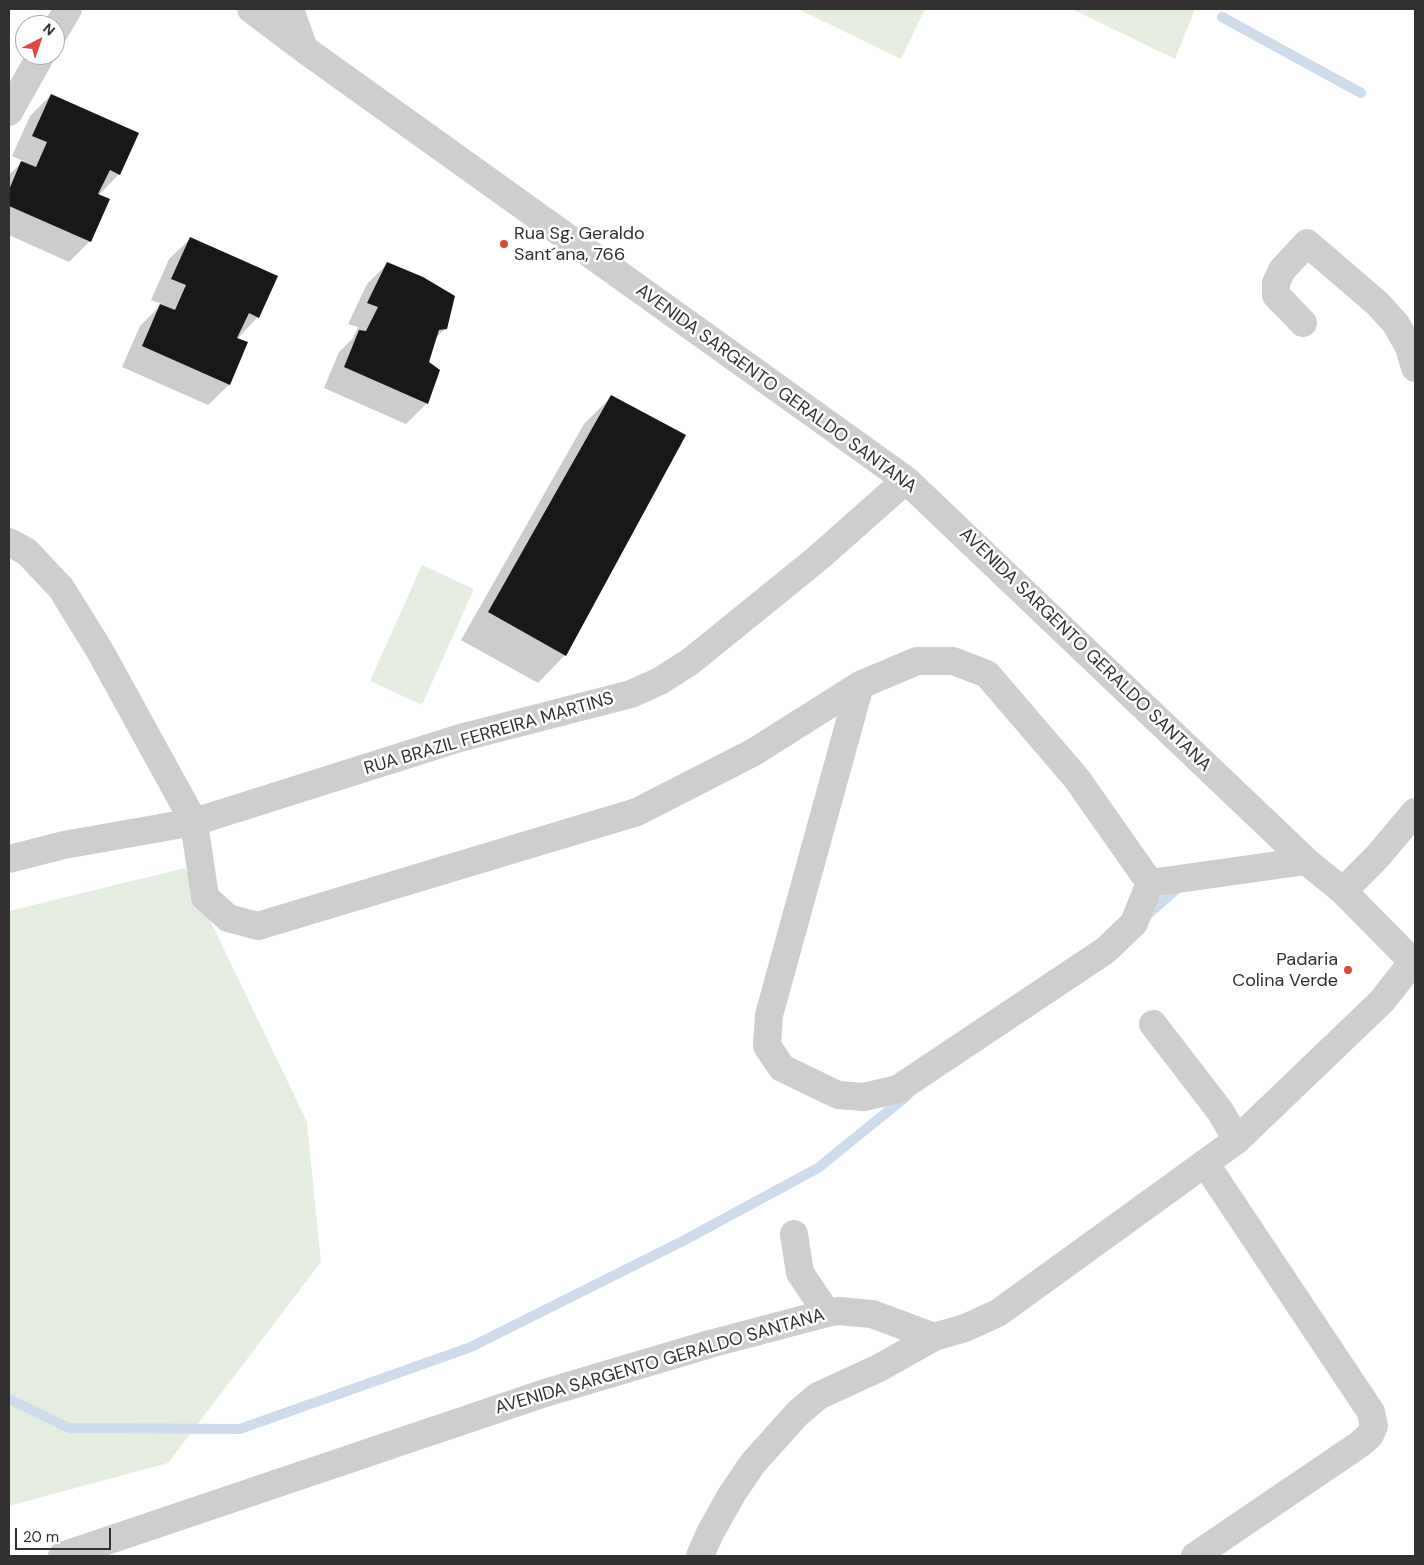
<!DOCTYPE html>
<html>
<head>
<meta charset="utf-8">
<style>
  body { margin:0 }
  #map { position:relative; width:1424px; height:1565px; overflow:hidden; background:#fff; font-family:"DM Sans",sans-serif }
  canvas { display:block }
  .frame { position:absolute; inset:0; border:10px solid #313131; pointer-events:none }
  .north { position:absolute; left:15px; top:15px; width:50px; height:50px; box-sizing:border-box; background:#fff; border:1px solid #adadad; border-radius:50%; rotate:41deg; font-size:14px; font-weight:700; line-height:20px; text-align:center; color:#313131 }
  .north::after { content:''; display:block; margin:auto; width:18px; height:22px; background:#de493d; clip-path:polygon(50% 0,100% 100%,50% 72%,0 100%) }
  .scale { position:absolute; left:15px; top:1528px; width:96px; height:22px; box-sizing:border-box; border:2px solid #313131; border-top:0; padding-left:6px; font-size:15px; line-height:18px; white-space:nowrap; color:#313131; -webkit-text-stroke:4px #fff; paint-order:stroke }
</style>
</head>
<body>
<div id="map">
<canvas width="1424" height="1565"></canvas>
<div class="frame"></div>
<div class="north">N</div>
<div class="scale">20 m</div>
</div>
<script>
const ctx = document.querySelector('canvas').getContext('2d');
ctx.lineJoin = 'round';
function fill(path, color) {
  ctx.fillStyle = color;
  ctx.fill(path, 'evenodd');
}
function toPath(rows) {
  const path = new Path2D();
  for (const r of rows) {
    path.moveTo(r[0], r[1]);
    for (let i = 2; i < r.length; i += 2) path.lineTo(r[i], r[i + 1]);
  }
  return path;
}
function strokePath(path, color, width, dash) {
  ctx.strokeStyle = color;
  ctx.lineWidth = width;
  ctx.lineCap = dash ? 'butt' : 'round';
  ctx.setLineDash(dash || []);
  ctx.stroke(path);
}
function label(font, color, halo, rows, align = 'center') {
  ctx.font = font + ' "DM Sans",sans-serif';
  ctx.lineWidth = 5;
  ctx.setLineDash([]);
  ctx.textBaseline = 'middle';
  ctx.strokeStyle = halo;
  ctx.fillStyle = color;
  for (const [text, x, y, turn = 0] of rows) {
    ctx.save();
    ctx.translate(x, y);
    ctx.rotate((+turn || 0) * Math.PI / 180);
    ctx.textAlign = isNaN(turn) ? turn : align;
    if (halo) ctx.strokeText(text, 0, 0);
    ctx.fillText(text, 0, 0);
    ctx.restore();
  }
}
const green = toPath([
  [798,9,925,9,901,59],
  [1072,9,1195,9,1175,59],
  [422,565,474,589,422,705,370,681],
  [185,868,307,1122,321,1262,168,1463,9,1506,9,911]
]);
const shadow = toPath([
  [51,95,119,174,98,196,90,241,69,262,9,235,9,175,23,161,12,156,30,116],
  [190,239,258,317,237,339,247,343,229,385,208,405,122,367,140,326,162,304,151,300,169,259],
  [387,264,446,328,434,340,428,363,427,403,406,424,324,388,339,352,353,338,358,327,348,324,367,284],
  [611,397,565,655,538,683,461,640,584,424]
]);
const stream = toPath([
  [1222,17,1361,93],
  [1144,918,1180,886],
  [9,1399,69,1428,240,1429,471,1347,681,1242,818,1168,908,1095]
]);
const building = toPath([
  [51,94,139,133,120,175,110,170,98,194,110,199,91,242,9,206,9,190,21,161,36,167,47,142,32,136],
  [190,237,278,276,259,318,249,313,237,338,248,342,230,385,142,346,160,304,175,310,186,285,171,279],
  [387,262,423,277,455,296,447,329,439,330,429,362,440,370,428,404,344,367,359,330,366,331,378,307,367,303],
  [611,395,686,435,566,656,488,612]
]);
const minor = toPath([
  [251,9,304,49,906,480,1306,861,1343,891,1413,962,1415,967],
  [290,9,304,49],
  [55,31,68,9],
  [9,112,41,55],
  [1303,323,1276,295,1276,283,1282,270,1307,243,1378,304,1396,324,1409,347,1415,368],
  [9,542,27,552,61,588,100,651,194,822,205,897,228,918,258,926,637,812,754,752,860,685,917,661,953,661,987,674,1077,779,1150,883,1134,923,1106,950,898,1089,864,1097,838,1095,782,1068,767,1046,769,1015,860,685],
  [9,859,64,845,194,822,460,738,631,694,660,681,691,661,818,558,906,480],
  [1150,883,1306,861],
  [1343,891,1377,857,1415,812],
  [1153,1024,1220,1111,1237,1140],
  [794,1234,800,1273,827,1313],
  [62,1556,545,1393,710,1344,827,1313,839,1311,872,1314,934,1337,965,1328,998,1313,1237,1140,1382,1001,1415,959],
  [700,1556,710,1533,732,1494,753,1463,798,1413,818,1396,879,1368,934,1337],
  [1195,1556,1360,1444,1370,1435,1374,1426,1371,1412,1205,1163]
]);
const markers = [
  [504,244,5,"#de493d"],
  [1348,970,5,"#de493d"]
];
const poiNames = [
  ["Rua Sg. Geraldo",514,234],
  ["Sant´ana, 766",514,255],
  ["Padaria",1338,960,"right"],
  ["Colina Verde",1338,981,"right"]
];
const streetNames = [
  ["AVENIDA SARGENTO GERALDO SANTANA",776,389,36],
  ["AVENIDA SARGENTO GERALDO SANTANA",1085,650,44],
  ["RUA BRAZIL FERREIRA MARTINS",489,734,-16],
  ["AVENIDA SARGENTO GERALDO SANTANA",660,1362,-16]
];
fill(green, '#e5ede0');
fill(shadow, '#0003');
strokePath(stream, '#cedcec', 10);
fill(building, '#181818');
strokePath(minor, '#cecece', 28);
for (const [x, y, r, color] of markers) {
  const dot = new Path2D();
  dot.arc(x, y, r, 0, 2 * Math.PI);
  ctx.fillStyle = color;
  ctx.fill(dot);
  strokePath(dot, '#fff', 2);
}
label('18px', '#313131', '#fff', poiNames, 'left');
label('18px', '#313131', '#fff', streetNames);
</script>
</body>
</html>
